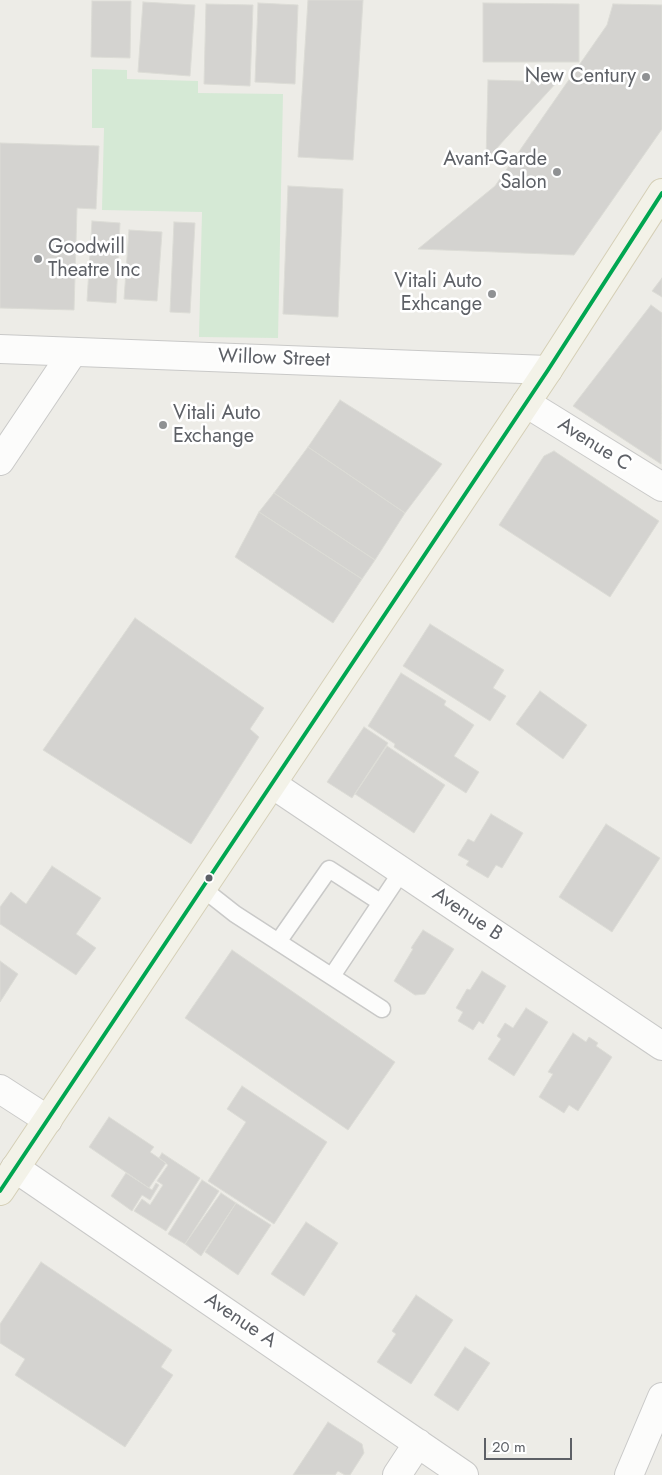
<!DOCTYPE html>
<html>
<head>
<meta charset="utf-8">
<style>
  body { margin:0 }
  #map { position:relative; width:662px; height:1475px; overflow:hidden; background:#edece7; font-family:Jost,sans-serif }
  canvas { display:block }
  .scale { position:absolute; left:484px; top:1438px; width:88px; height:22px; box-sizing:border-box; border:2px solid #5d6066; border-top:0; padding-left:6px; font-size:15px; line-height:18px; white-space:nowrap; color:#5d6066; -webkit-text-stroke:4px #fff; paint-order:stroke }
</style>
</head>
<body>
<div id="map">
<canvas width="662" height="1475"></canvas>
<div class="scale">20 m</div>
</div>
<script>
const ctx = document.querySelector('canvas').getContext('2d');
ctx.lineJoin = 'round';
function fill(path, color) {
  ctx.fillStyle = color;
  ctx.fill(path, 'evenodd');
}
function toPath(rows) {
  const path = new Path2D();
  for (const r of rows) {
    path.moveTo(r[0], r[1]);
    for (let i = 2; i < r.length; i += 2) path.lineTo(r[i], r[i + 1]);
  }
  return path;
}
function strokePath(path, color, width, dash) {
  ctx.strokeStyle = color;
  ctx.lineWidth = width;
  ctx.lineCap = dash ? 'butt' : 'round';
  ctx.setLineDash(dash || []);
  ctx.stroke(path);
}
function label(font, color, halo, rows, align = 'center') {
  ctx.font = font + ' Jost,sans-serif';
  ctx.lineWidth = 5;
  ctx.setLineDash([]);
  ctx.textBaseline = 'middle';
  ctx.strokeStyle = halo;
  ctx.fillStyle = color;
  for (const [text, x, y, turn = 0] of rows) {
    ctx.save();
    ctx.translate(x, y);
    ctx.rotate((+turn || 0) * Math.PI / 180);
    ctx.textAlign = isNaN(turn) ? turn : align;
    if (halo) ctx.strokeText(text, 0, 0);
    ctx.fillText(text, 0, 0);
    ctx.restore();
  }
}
const green = toPath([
  [92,69,127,70,127,79,198,81,198,93,283,94,278,338,199,337,202,212,102,210,104,128,92,128]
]);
const building = toPath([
  [308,0,363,0,353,160,298,157,308,0],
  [92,1,131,1,130,58,91,57,92,1],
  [143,2,195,5,190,76,138,72,143,2],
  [258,3,298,5,295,84,255,82,258,3],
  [483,3,579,4,579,62,483,62,483,3],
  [206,4,253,5,250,86,204,84,206,4],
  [613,4,662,5,662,129,574,255,418,249,495,186,607,25,613,4],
  [488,80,557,82,486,160,488,80],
  [0,143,99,146,96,209,77,208,74,310,0,308,0,143],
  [288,186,343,189,338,317,283,314,288,186],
  [92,221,120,223,116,303,87,301,92,221],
  [174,222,195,223,190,313,170,312,174,222],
  [129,230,162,232,157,301,124,299,129,230],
  [662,278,662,297,652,291,662,278],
  [651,305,662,313,661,464,573,406,651,305],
  [340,400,442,464,405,513,308,447,340,400],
  [308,447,405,513,375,560,274,493,308,447],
  [554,451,659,521,610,597,499,525,544,456,554,451],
  [274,493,375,560,362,579,259,512,274,493],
  [259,512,362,579,333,623,235,557,259,512],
  [135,618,264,708,250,729,259,737,191,844,43,750,135,618],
  [430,624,504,670,493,688,506,696,490,721,403,666,430,624],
  [401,673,446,701,444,705,474,725,454,756,479,772,466,793,394,747,395,744,368,726,401,673],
  [540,691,587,725,563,759,516,724,540,691],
  [364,727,388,743,352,798,327,782,364,727],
  [387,746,445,785,414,833,355,794,387,746],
  [491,814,523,833,502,868,496,865,488,878,466,865,469,861,458,855,468,839,474,842,491,814],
  [606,824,660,858,612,932,559,897,606,824],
  [52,866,101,898,76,934,96,948,76,975,0,924,0,907,11,892,26,904,52,866],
  [423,930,454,949,425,994,415,995,394,981,413,949,411,948,423,930],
  [232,950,395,1062,348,1130,185,1018,232,950],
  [0,961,18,974,0,1002,0,961],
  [482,971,506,986,483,1024,479,1021,473,1030,458,1021,463,1012,456,1008,467,989,470,990,482,971],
  [526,1008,548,1022,514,1076,488,1059,501,1039,497,1036,505,1023,513,1028,526,1008],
  [573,1033,586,1042,589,1037,598,1043,596,1046,612,1057,578,1111,569,1105,564,1113,539,1097,553,1074,548,1072,573,1033],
  [242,1086,327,1142,274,1224,208,1181,246,1122,227,1109,242,1086],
  [109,1117,154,1147,150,1152,166,1163,149,1188,89,1147,109,1117],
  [162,1153,200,1178,166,1231,134,1211,142,1199,150,1205,163,1185,157,1181,168,1165,159,1158,162,1153],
  [126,1173,152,1190,156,1183,159,1185,150,1200,142,1195,132,1211,111,1196,126,1173],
  [202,1180,219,1191,185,1244,168,1234,202,1180],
  [221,1193,236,1203,201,1256,185,1244,221,1193],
  [236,1203,271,1225,238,1275,205,1252,236,1203],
  [306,1222,338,1243,304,1296,271,1274,306,1222],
  [41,1262,172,1350,161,1367,173,1375,125,1447,15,1375,25,1359,0,1343,0,1324,41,1262],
  [416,1295,453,1320,411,1384,377,1362,396,1334,392,1331,416,1295],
  [465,1347,490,1363,458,1411,434,1395,465,1347],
  [328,1422,362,1444,364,1453,350,1475,345,1475,338,1471,335,1475,293,1475,328,1422]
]);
const service = toPath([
  [202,888,235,914,382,1009],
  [278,942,329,869,380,902],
  [332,976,402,871]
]);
const minor = toPath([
  [526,403,662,487],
  [0,461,73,352],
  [272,784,662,1046],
  [0,1089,48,1120],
  [15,1168,464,1475],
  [397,1475,418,1443],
  [629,1475,662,1397]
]);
const tertiary = toPath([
  [0,349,548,370]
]);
const primary = toPath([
  [0,1191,548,370,662,193]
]);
const bus1 = toPath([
  [0,1191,548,370,662,193]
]);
const markers = [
  [646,77,5,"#8f9193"],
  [557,172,5,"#8f9193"],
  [38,259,5,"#8f9193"],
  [492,294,5,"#8f9193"],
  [163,425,5,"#8f9193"],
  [209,878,4.5,"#5d6066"]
];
const poiNames = [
  ["New Century",636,77],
  ["Avant-Garde",547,160],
  ["Salon",547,183],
  ["Goodwill",48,248,"left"],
  ["Theatre Inc",48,271,"left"],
  ["Vitali Auto",482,282],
  ["Exhcange",482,305],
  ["Vitali Auto",173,414,"left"],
  ["Exchange",173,437,"left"]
];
const streetNames = [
  ["Willow Street",274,359,2],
  ["Avenue C",594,445,32],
  ["Avenue B",467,915,34],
  ["Avenue A",240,1321,34]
];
fill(green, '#d5e9d5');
fill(building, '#d4d3d0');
strokePath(building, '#dcdcd6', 1);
strokePath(service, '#c9c9c8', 19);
strokePath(minor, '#c9c9c8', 30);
strokePath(tertiary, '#c9c9c8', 30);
strokePath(primary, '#d5cfb6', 30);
strokePath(service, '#fcfcfb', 16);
strokePath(minor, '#fcfcfb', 28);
strokePath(tertiary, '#fcfcfb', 28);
strokePath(primary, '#f3f2e8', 28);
strokePath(bus1, '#00a651', 4);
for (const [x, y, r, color] of markers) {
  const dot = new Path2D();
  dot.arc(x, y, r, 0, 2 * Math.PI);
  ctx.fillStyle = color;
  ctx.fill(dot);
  strokePath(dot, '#fff', 2);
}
label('20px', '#5d6066', '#fff', poiNames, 'right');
label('20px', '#5d6066', '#fff', streetNames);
</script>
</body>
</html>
